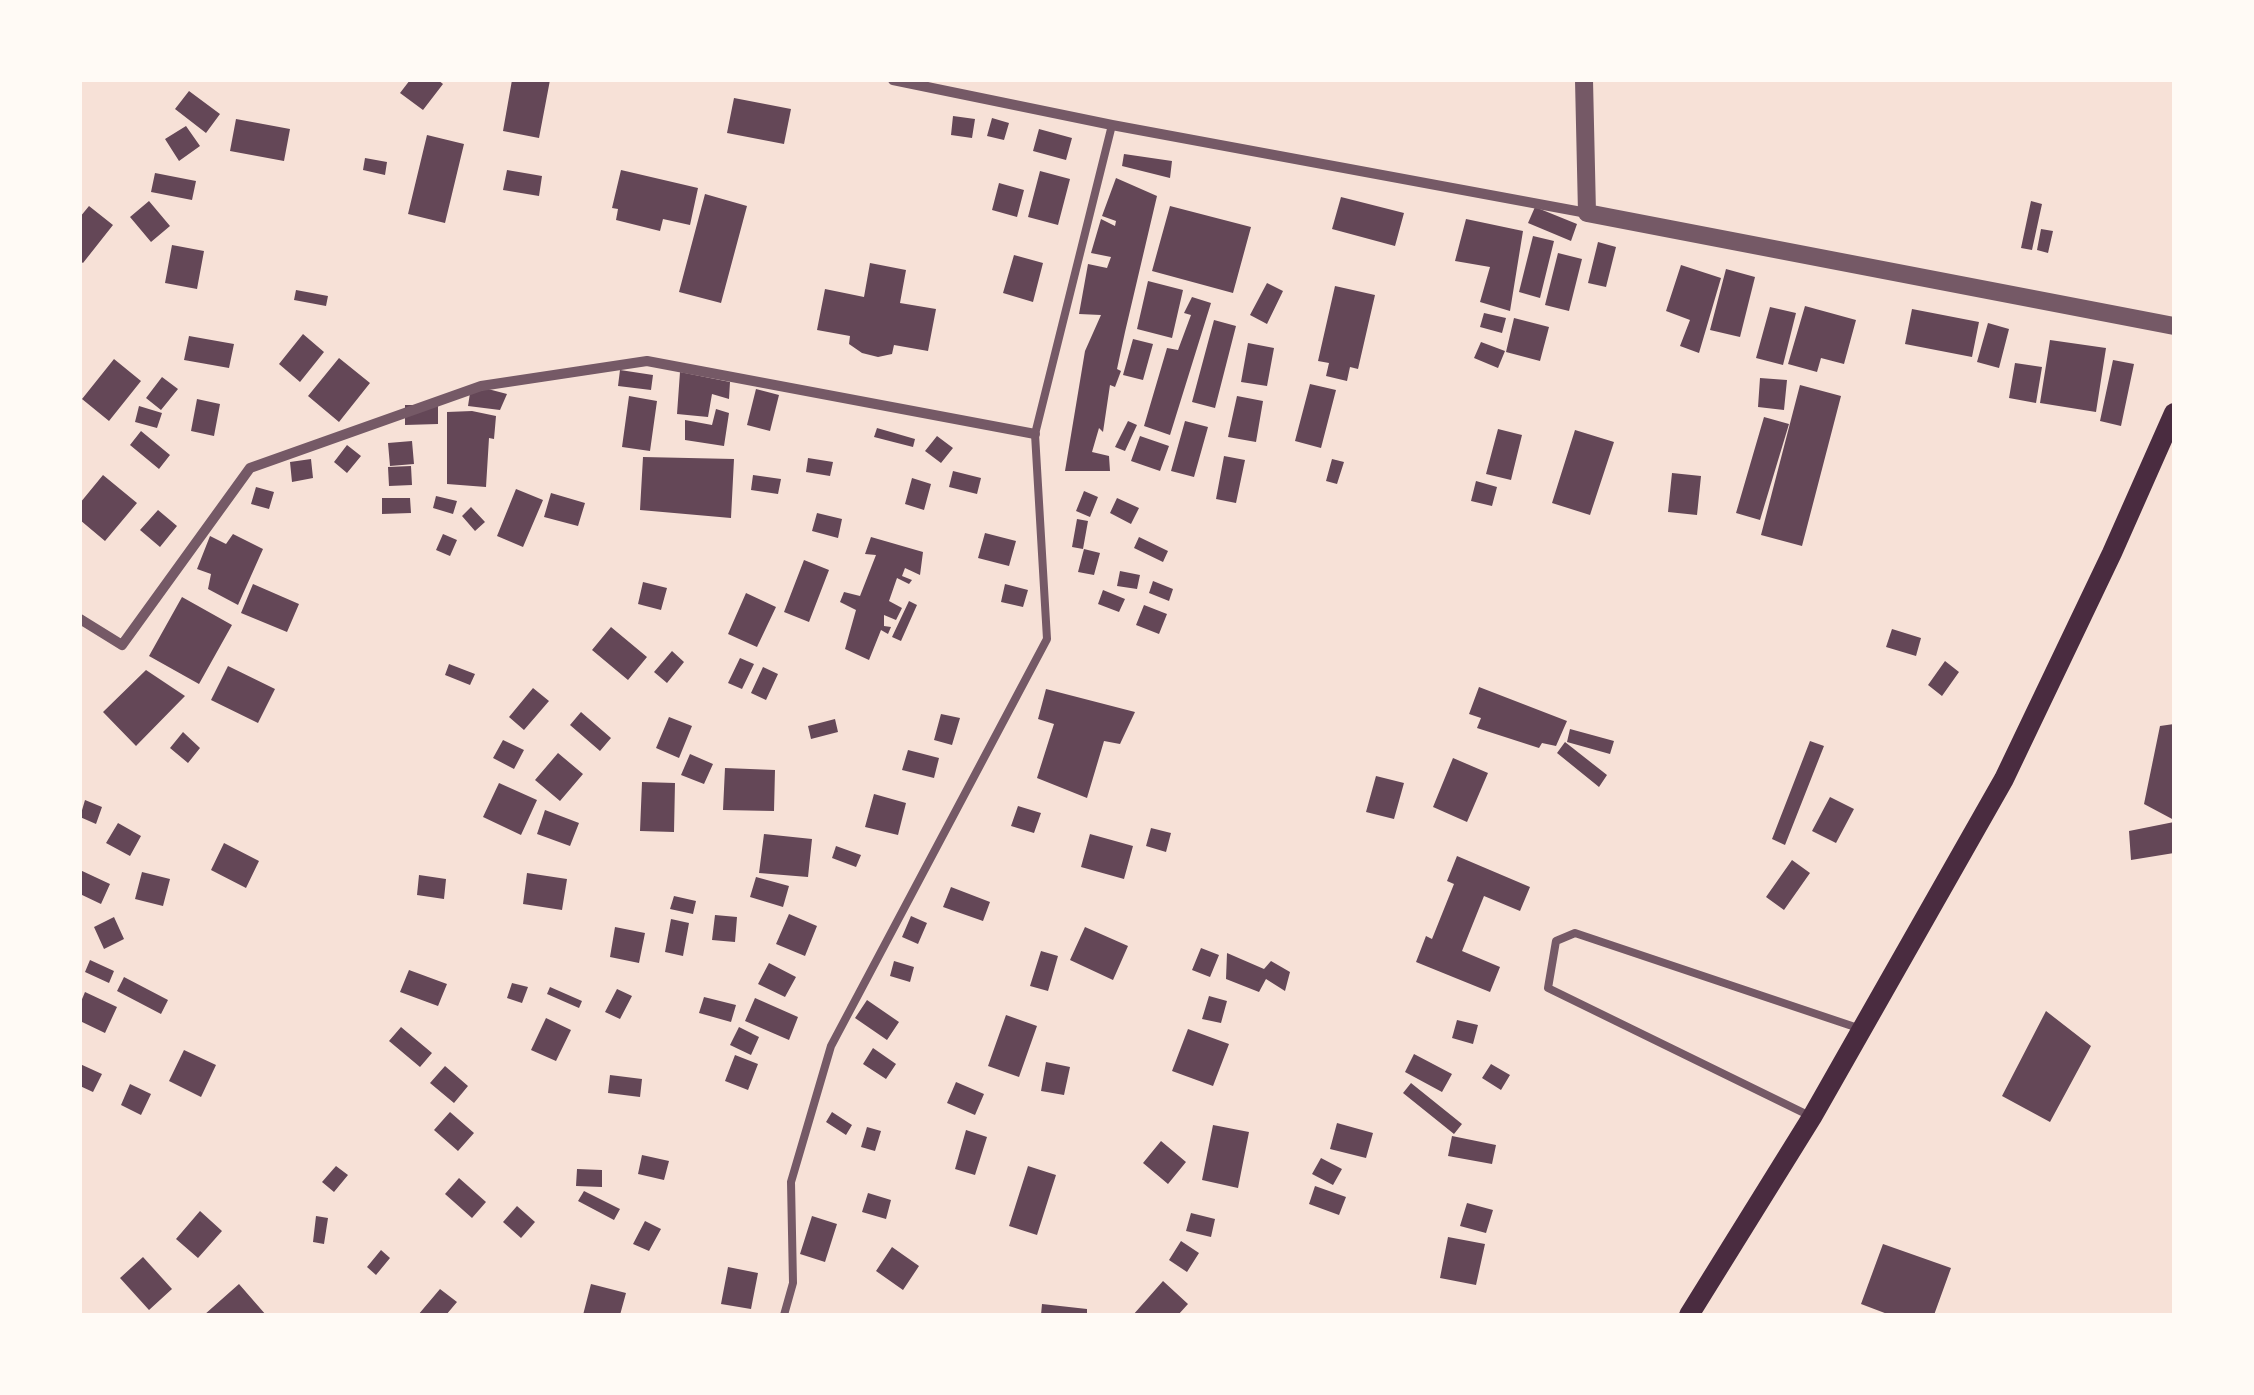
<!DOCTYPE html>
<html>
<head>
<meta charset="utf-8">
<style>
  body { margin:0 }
  #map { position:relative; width:2254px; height:1395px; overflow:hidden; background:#f7e1d7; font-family:"Source Sans 3",sans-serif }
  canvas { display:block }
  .frame { position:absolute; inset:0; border:82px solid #fffaf5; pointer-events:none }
</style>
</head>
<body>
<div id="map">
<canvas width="2254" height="1395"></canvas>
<div class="frame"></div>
</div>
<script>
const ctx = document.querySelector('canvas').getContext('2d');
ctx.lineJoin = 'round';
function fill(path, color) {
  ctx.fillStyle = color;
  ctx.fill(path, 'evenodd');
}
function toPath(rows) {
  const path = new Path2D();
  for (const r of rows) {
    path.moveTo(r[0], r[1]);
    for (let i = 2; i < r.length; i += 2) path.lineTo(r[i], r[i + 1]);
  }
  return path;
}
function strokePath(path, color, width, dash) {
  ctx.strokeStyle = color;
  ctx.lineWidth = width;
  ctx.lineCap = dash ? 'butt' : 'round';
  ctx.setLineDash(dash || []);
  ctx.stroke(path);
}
const building = toPath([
  [410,80,438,80,443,84,423,110,400,93],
  [512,80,550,80,539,138,503,131],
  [189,91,220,114,206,133,175,109],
  [734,98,791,109,784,144,727,133],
  [953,116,975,119,972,138,951,135],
  [992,118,1009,123,1004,140,987,136],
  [236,119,290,129,284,161,230,151],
  [186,126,200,146,179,161,165,139],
  [1039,129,1072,138,1066,160,1033,151],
  [427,135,464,144,445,223,408,214],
  [1124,154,1172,161,1170,178,1122,166],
  [365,158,387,162,385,175,363,170],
  [507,170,542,176,539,196,503,190],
  [621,170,698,188,690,225,663,219,660,231,616,220,618,209,612,208],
  [1040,171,1070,179,1058,225,1028,217],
  [155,173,196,181,192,200,151,192],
  [1116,178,1157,196,1125,332,1117,369,1121,371,1115,387,1110,385,1103,432,1099,428,1092,452,1109,456,1110,471,1065,471,1085,351,1101,315,1079,314,1088,264,1107,268,1111,257,1091,253,1101,219,1115,226,1116,221,1102,216],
  [999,183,1024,190,1017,217,992,210],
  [705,194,747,206,721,303,679,292],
  [1341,197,1404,213,1395,246,1332,229],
  [149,201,170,226,151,242,130,217],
  [2031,201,2042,204,2032,250,2021,248],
  [89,206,113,225,83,263,80,261,80,217],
  [1170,206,1251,227,1233,293,1152,271],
  [1535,207,1577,224,1571,241,1528,223],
  [1466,219,1523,231,1510,311,1480,302,1490,267,1455,261],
  [2041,229,2053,231,2048,253,2037,250],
  [1533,236,1554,241,1540,298,1519,292],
  [1598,242,1616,247,1606,287,1588,283],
  [172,245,204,251,197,289,165,283],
  [1558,253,1582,259,1569,311,1545,305],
  [1014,255,1043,263,1033,302,1003,293],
  [870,263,906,270,900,303,936,309,928,351,894,345,892,354,878,357,862,353,849,344,850,336,817,330,825,289,864,297],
  [1681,265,1721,278,1699,353,1680,346,1690,320,1666,311],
  [1726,269,1755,277,1740,337,1710,330],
  [1148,281,1183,290,1172,338,1137,329],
  [1267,283,1283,291,1267,324,1250,315],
  [1335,286,1375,295,1358,369,1350,367,1347,381,1326,376,1329,363,1318,361],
  [296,290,328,296,326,306,294,300],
  [1192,297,1211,303,1170,435,1144,426,1167,348,1178,350,1191,315,1184,313],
  [1805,306,1856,320,1844,364,1821,358,1817,372,1788,364],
  [1770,307,1796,313,1783,365,1756,358],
  [1912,309,1979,322,1972,357,1905,344],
  [1484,313,1506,318,1502,333,1480,327],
  [1514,318,1549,327,1540,361,1506,352],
  [1214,320,1236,326,1215,408,1192,402],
  [1988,323,2009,329,1999,368,1977,362],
  [303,334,324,352,300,382,279,364],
  [189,336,234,344,229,368,184,360],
  [1133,339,1153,344,1143,380,1123,375],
  [2050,340,2106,348,2096,412,2040,403],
  [1481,342,1505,351,1498,368,1474,358],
  [1248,343,1274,348,1267,386,1241,382],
  [339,358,370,383,339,422,308,396],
  [114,359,141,381,109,421,82,399],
  [2113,360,2134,364,2121,426,2100,421],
  [2015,363,2042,367,2036,403,2009,398],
  [620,370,653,375,651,390,618,386],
  [680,372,730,382,729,399,712,394,708,417,677,414],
  [162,377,178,389,161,410,146,398],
  [1760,378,1787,380,1784,410,1758,407],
  [1310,384,1336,390,1321,448,1295,441],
  [1800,385,1841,396,1802,546,1761,535],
  [488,389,507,394,500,410,468,406,470,393],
  [756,389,779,395,770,431,747,425],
  [629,396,657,401,650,451,622,447],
  [1237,396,1263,401,1256,442,1228,437],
  [197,399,220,404,214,436,191,431],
  [405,405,438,405,438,424,405,425],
  [139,406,162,413,157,428,135,422],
  [716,409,729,413,724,446,685,440,685,420,712,425],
  [472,411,496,416,494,439,489,438,486,487,447,484,447,412],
  [1764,417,1789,424,1760,520,1736,513],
  [1128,421,1137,425,1125,451,1115,447],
  [1185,421,1208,427,1194,477,1171,471],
  [877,428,915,439,913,447,874,437],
  [1498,429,1522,435,1511,480,1486,474],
  [1575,430,1614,442,1590,515,1552,503],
  [141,431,170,455,159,469,130,445],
  [937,436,953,448,941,463,925,451],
  [1140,436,1169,446,1160,471,1131,461],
  [412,441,414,464,390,466,388,443],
  [347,445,361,456,347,473,334,462],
  [1224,456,1245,460,1236,503,1216,499],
  [643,457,734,459,731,518,640,510],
  [808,458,833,462,830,476,806,472],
  [311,459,313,478,292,482,290,462],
  [1332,459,1344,462,1337,484,1326,481],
  [411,466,412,485,389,486,388,467],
  [953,471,981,478,977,494,949,487],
  [1672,473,1701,476,1697,515,1668,512],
  [103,475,137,503,105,541,80,520,80,503],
  [753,475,781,479,778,494,751,490],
  [912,478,931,484,924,510,905,504],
  [1476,481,1497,487,1492,506,1471,501],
  [256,487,274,492,269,509,251,504],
  [516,489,543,500,523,547,497,536],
  [1084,491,1098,497,1090,517,1076,511],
  [551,493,585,503,578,526,544,517],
  [436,496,457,501,453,514,433,508],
  [382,498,410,498,411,513,382,514],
  [1117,498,1139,508,1131,524,1110,513],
  [471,507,485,522,475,531,462,516],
  [158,510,177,526,160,547,140,530],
  [817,513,842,519,838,538,812,531],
  [1077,519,1088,521,1083,549,1072,547],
  [985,533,1016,541,1009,566,978,558],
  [233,534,263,549,238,605,208,589,211,574,197,569,210,536,226,544],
  [443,534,457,540,450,556,436,550],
  [871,537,923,552,920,575,905,568,902,576,912,580,909,584,897,578,889,601,902,608,896,620,884,615,884,626,891,627,888,634,881,630,869,660,845,649,856,610,840,602,844,592,860,596,876,555,865,554],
  [1139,537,1168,551,1163,562,1134,548],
  [1084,549,1100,553,1094,575,1078,572],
  [804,560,829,570,809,622,784,612],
  [1120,571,1140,575,1137,589,1117,586],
  [1153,581,1173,589,1169,601,1149,593],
  [643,582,667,588,661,610,638,604],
  [253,584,299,604,287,632,241,613],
  [1005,584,1028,590,1023,607,1001,602],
  [1103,590,1125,599,1119,612,1098,604],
  [746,593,776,607,757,647,728,634],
  [182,597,232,625,199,684,149,656],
  [909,601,917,605,901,641,892,637],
  [1144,605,1167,614,1159,634,1136,625],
  [611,627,647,657,628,680,592,650],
  [1892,629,1921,638,1916,656,1886,647],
  [672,651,684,662,667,683,654,672],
  [740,658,754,664,742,689,728,683],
  [1945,661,1959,672,1942,696,1928,685],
  [449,664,475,674,470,685,445,675],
  [228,666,275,689,258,723,211,700],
  [763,667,778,674,766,700,751,693],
  [146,670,185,696,136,746,103,712],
  [1479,687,1567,721,1556,746,1542,743,1539,748,1477,728,1481,718,1469,714],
  [533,688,549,701,524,730,509,717],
  [1046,689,1135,712,1120,744,1104,741,1087,798,1037,778,1054,724,1038,719],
  [581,712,611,738,600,751,570,725],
  [941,714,960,718,952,745,934,740],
  [669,717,692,726,679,758,656,748],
  [835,719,838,732,811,739,808,726],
  [2174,724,2174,820,2144,804,2160,726],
  [1570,729,1614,741,1610,754,1567,742],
  [183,732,200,748,188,763,170,748],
  [503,740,524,750,514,769,493,758],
  [1810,741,1824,746,1785,845,1772,839],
  [1565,742,1607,775,1599,787,1557,753],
  [908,750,939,758,934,778,902,770],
  [558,753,583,774,560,801,535,780],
  [690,754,713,764,704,784,681,775],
  [1453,758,1488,773,1467,822,1433,807],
  [725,768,775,770,774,811,723,810],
  [1376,776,1404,783,1394,819,1366,812],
  [642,782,675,783,674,832,640,831],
  [499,783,537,800,521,835,483,817],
  [874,794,906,803,898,835,865,827],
  [1830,797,1854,809,1836,843,1812,831],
  [85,800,102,807,96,824,80,817],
  [1018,806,1041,813,1034,833,1011,826],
  [545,810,579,823,570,846,537,834],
  [2174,822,2174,853,2131,860,2129,831],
  [118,823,141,836,130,856,106,843],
  [1151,828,1171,833,1166,852,1146,846],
  [764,834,812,839,808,877,759,873],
  [1090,834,1133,846,1124,879,1081,867],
  [224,843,259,861,246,888,211,870],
  [836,846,861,855,856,867,832,858],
  [1457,856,1530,887,1520,911,1484,896,1462,951,1500,967,1490,992,1416,962,1426,936,1432,939,1454,884,1447,881],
  [1792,860,1810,873,1784,910,1766,897],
  [80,870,110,884,101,904,80,894],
  [142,872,170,879,163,906,135,899],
  [527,873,567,879,562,910,523,904],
  [419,875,446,879,444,899,417,895],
  [756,877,789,886,783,907,750,897],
  [951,887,990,902,983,921,943,907],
  [674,896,696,901,693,914,670,909],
  [789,914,817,926,805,956,776,944],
  [715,915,737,917,735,942,712,940],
  [911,916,927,923,918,944,902,937],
  [114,917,124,939,104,949,94,927],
  [671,919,689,923,683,956,665,952],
  [615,927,645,933,639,963,610,957],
  [1085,927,1128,946,1113,980,1070,960],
  [1201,948,1219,955,1210,977,1192,970],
  [1041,951,1058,956,1048,991,1030,986],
  [1227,953,1264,969,1271,961,1290,972,1285,991,1266,979,1259,992,1226,979],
  [90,960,114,971,109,983,85,972],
  [894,961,914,967,910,982,890,976],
  [769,963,796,977,785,997,758,984],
  [409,970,447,984,438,1006,400,992],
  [124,977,168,1000,161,1014,117,991],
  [512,983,528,987,522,1003,507,998],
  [550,987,582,1001,579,1008,547,994],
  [617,989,632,996,620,1019,605,1012],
  [85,992,117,1007,105,1033,80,1021,80,1004],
  [1209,996,1227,1001,1221,1023,1202,1019],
  [704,997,736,1005,731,1022,699,1013],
  [755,998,798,1017,789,1040,745,1021],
  [867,1000,899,1022,887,1040,855,1018],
  [2046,1011,2091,1046,2050,1122,2002,1096],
  [1006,1015,1037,1026,1019,1077,988,1066],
  [546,1018,571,1030,556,1061,531,1050],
  [1457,1020,1478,1025,1473,1044,1452,1038],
  [401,1027,432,1053,420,1067,389,1041],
  [739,1027,759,1037,751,1055,730,1045],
  [1188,1029,1229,1044,1213,1086,1172,1071],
  [873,1048,896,1064,886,1079,863,1064],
  [184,1050,216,1065,201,1097,169,1081],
  [1414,1054,1452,1074,1442,1092,1405,1072],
  [735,1055,758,1064,748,1090,725,1081],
  [1046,1062,1070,1067,1064,1095,1041,1091],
  [80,1064,102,1074,93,1092,80,1086],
  [1491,1064,1510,1075,1501,1090,1482,1078],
  [445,1066,468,1086,454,1103,430,1083],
  [610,1075,642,1079,640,1097,608,1093],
  [956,1082,984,1094,975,1115,947,1103],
  [1411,1083,1462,1124,1454,1134,1403,1093],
  [130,1084,151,1094,141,1115,121,1105],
  [450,1112,474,1133,458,1151,434,1130],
  [832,1112,852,1125,846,1135,826,1122],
  [1337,1123,1373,1133,1366,1158,1330,1149],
  [1213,1125,1249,1132,1238,1188,1202,1180],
  [867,1127,881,1131,875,1151,861,1147],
  [966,1130,987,1137,975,1175,955,1169],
  [1452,1136,1496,1145,1492,1164,1448,1156],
  [1161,1141,1186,1162,1168,1184,1143,1163],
  [642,1155,669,1161,664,1180,638,1174],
  [1321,1158,1342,1169,1333,1185,1312,1174],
  [336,1166,348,1175,334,1192,322,1182],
  [1028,1166,1056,1175,1037,1235,1009,1226],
  [577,1169,602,1170,602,1187,576,1186],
  [459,1178,486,1202,472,1218,445,1194],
  [1315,1186,1346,1197,1339,1215,1309,1204],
  [584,1191,620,1209,614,1220,578,1201],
  [868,1193,891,1200,886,1219,862,1212],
  [1467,1203,1493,1210,1486,1233,1460,1226],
  [517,1206,535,1222,521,1238,503,1222],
  [200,1211,222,1231,198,1258,176,1239],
  [1191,1213,1215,1219,1211,1237,1186,1231],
  [316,1216,328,1218,324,1244,313,1242],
  [812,1216,837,1224,825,1262,800,1254],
  [645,1221,661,1229,649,1251,633,1244],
  [1448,1237,1485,1244,1476,1285,1440,1278],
  [1181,1241,1199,1253,1187,1272,1169,1260],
  [1883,1244,1951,1268,1934,1315,1890,1315,1861,1304],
  [892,1247,919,1266,903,1290,876,1271],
  [381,1250,390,1258,376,1275,367,1267],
  [143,1257,172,1289,149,1310,120,1278],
  [728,1267,758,1273,751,1309,721,1304],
  [1163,1281,1188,1304,1178,1315,1133,1315],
  [239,1284,266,1315,204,1315],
  [591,1284,626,1293,620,1315,583,1315],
  [440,1289,457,1302,446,1315,418,1315],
  [1042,1304,1087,1309,1087,1315,1041,1315]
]);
const service = toPath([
  [1808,1115,1548,988,1556,941,1575,933,1858,1028],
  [784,1315,793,1283,791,1182,831,1046,1047,639,1035,434,1112,125]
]);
const minor = toPath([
  [893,80,1112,125,1587,213],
  [80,619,122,645,250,468,481,386,647,361,1035,434]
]);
const tertiary = toPath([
  [1584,80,1587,213,2174,326]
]);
const secondary = toPath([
  [1689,1315,1812,1117,2004,779,2112,553,2174,413]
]);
fill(building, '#644757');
strokePath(service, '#755966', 8);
strokePath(minor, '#755966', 10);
strokePath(tertiary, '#755966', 18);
strokePath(secondary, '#4a2c40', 20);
</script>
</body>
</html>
